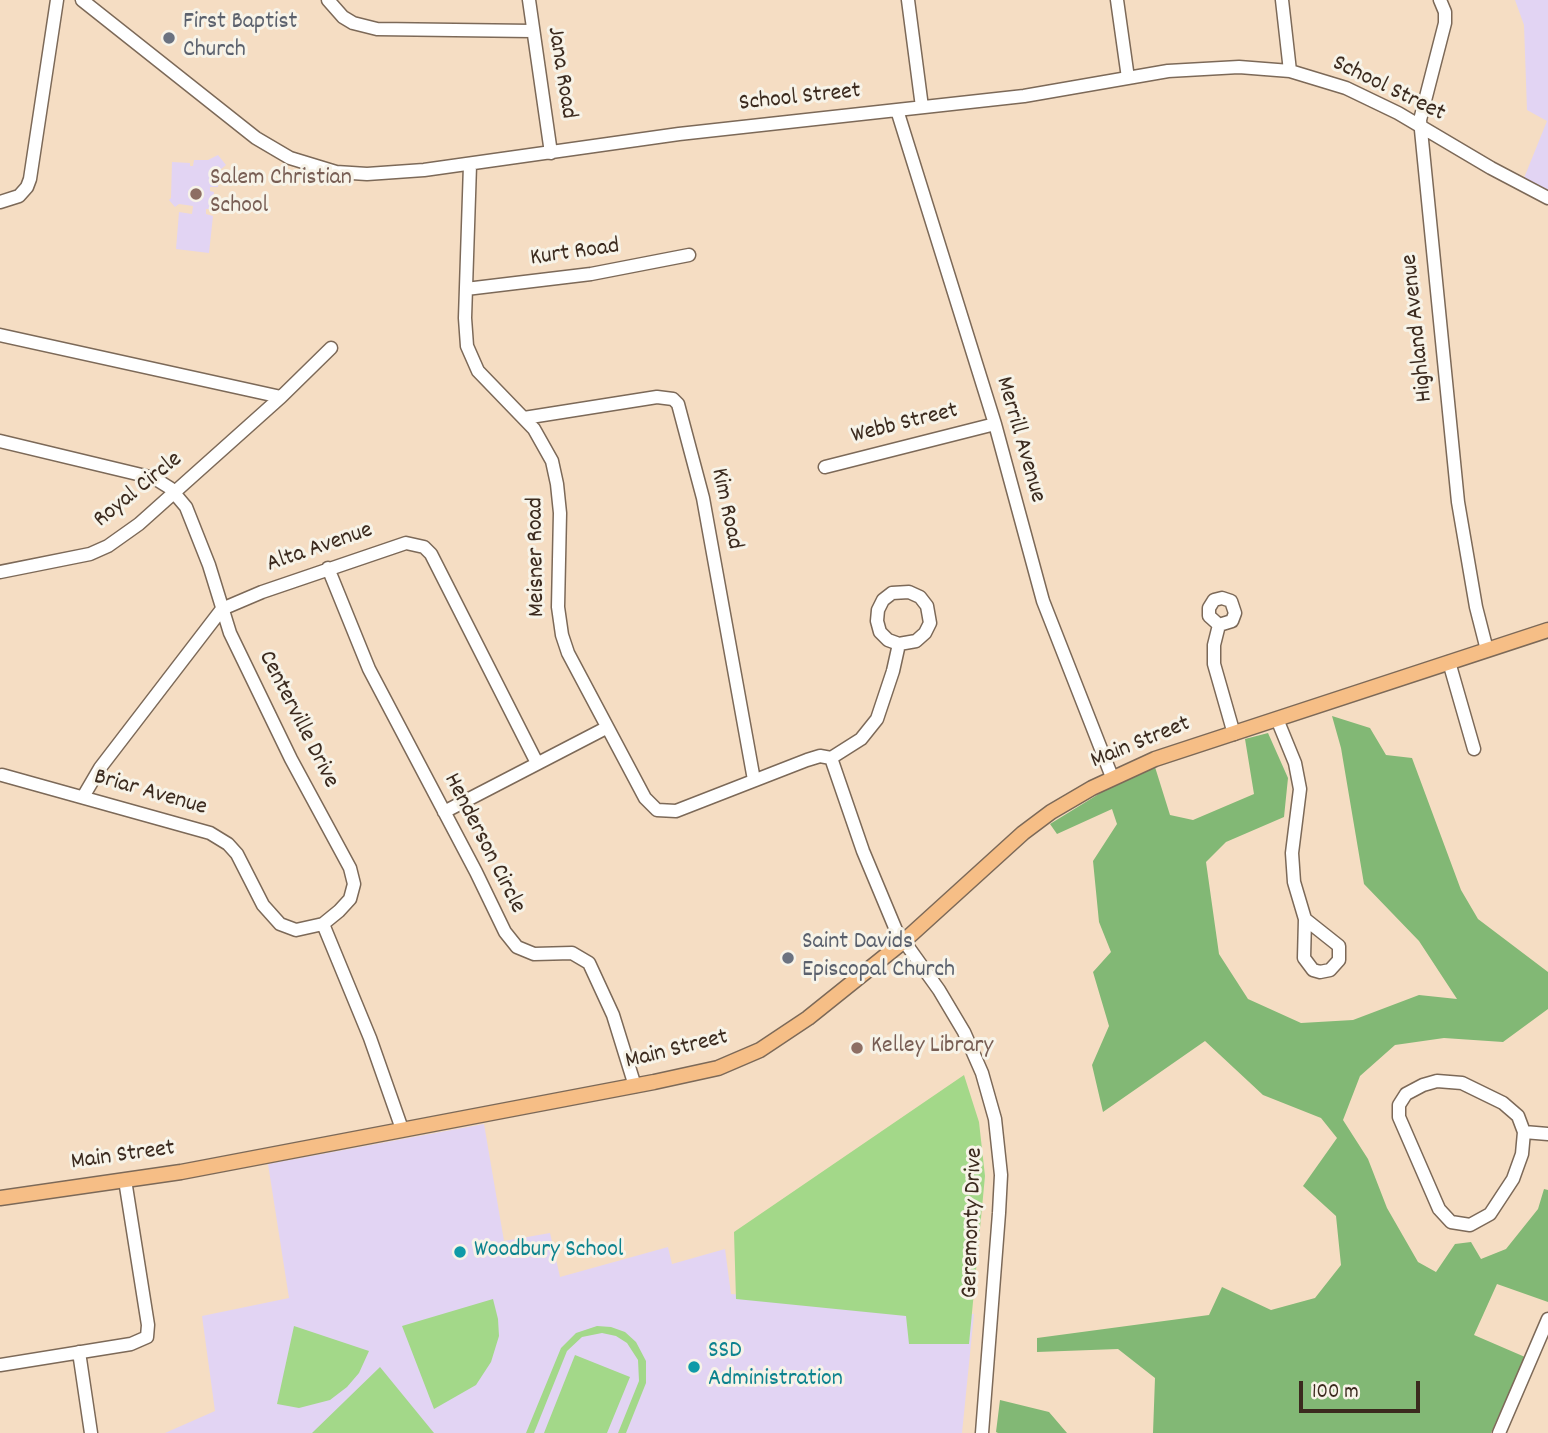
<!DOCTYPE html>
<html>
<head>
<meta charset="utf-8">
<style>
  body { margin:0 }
  #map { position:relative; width:1548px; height:1433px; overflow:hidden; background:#f5ddc3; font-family:Dekko,sans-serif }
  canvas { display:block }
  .scale { position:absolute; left:1299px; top:1381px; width:121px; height:32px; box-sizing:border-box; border:4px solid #3b2a1e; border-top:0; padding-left:9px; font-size:21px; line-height:24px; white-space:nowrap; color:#3b2a1e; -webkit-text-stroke:5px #f7f3e8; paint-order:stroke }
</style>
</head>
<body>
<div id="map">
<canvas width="1548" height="1433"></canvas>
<div class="scale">100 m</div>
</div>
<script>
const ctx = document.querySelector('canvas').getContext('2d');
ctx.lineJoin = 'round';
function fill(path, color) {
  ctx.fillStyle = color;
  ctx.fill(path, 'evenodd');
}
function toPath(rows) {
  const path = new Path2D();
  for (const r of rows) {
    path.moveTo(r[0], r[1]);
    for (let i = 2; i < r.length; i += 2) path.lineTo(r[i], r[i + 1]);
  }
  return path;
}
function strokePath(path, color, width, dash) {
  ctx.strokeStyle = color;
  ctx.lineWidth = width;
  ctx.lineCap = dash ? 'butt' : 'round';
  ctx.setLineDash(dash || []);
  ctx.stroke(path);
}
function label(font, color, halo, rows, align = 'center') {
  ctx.font = font + ' Dekko,sans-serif';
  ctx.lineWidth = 6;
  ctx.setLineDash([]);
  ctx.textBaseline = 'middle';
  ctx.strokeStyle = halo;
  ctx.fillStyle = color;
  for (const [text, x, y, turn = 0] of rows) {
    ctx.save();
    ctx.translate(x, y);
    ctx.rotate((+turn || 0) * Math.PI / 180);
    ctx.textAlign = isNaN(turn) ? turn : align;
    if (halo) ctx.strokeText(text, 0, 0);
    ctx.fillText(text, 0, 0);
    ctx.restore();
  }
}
const built = toPath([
  [1515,0,1548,0,1548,190,1524,178,1547,121,1527,110,1524,25],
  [218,155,226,165,220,170,218,187,210,187,210,191,214,192,212,209,206,209,206,214,213,216,209,253,176,249,179,212,192,214,193,206,179,204,175,207,169,200,171,198,172,162,190,163,190,166,193,166,194,160,208,160],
  [484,1124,504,1241,550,1233,560,1277,668,1247,672,1264,725,1249,731,1294,974,1314,962,1433,165,1433,215,1411,202,1316,289,1298,268,1164]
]);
const green = toPath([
  [964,1075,979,1122,985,1176,969,1344,909,1344,906,1316,736,1299,734,1232],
  [493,1299,498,1319,499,1336,491,1362,476,1385,434,1409,402,1326],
  [294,1326,369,1351,359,1373,347,1387,330,1400,299,1408,277,1404],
  [597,1326,611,1327,625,1332,636,1342,646,1361,646,1383,626,1433,618,1433,639,1381,638,1360,627,1343,616,1336,602,1333,582,1337,567,1351,534,1433,526,1433,561,1348,576,1333],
  [575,1355,630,1377,607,1433,544,1433],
  [380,1367,434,1433,312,1433]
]);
const forest = toPath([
  [1332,716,1370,728,1386,755,1412,758,1461,890,1478,919,1548,972,1548,1009,1503,1042,1444,1038,1395,1045,1360,1076,1343,1120,1368,1159,1387,1208,1418,1262,1436,1272,1455,1244,1471,1242,1481,1259,1506,1249,1538,1209,1544,1189,1548,1190,1548,1302,1497,1284,1474,1335,1525,1357,1491,1433,1153,1433,1155,1378,1118,1349,1037,1352,1037,1338,1209,1315,1222,1287,1271,1310,1315,1298,1341,1265,1336,1216,1303,1186,1337,1138,1321,1118,1263,1095,1205,1041,1103,1112,1092,1065,1109,1026,1093,972,1111,952,1099,922,1093,861,1117,824,1112,809,1057,834,1050,824,1115,784,1155,767,1170,815,1193,820,1254,794,1245,739,1268,733,1288,778,1284,817,1226,842,1206,862,1219,954,1248,999,1301,1023,1353,1020,1419,995,1457,999,1419,941,1364,884,1341,748],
  [1000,1400,1049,1412,1067,1433,998,1433,996,1432]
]);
const minor = toPath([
  [82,0,256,138,290,158,336,172,367,174,424,170,679,134,1024,96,1168,71,1239,67,1290,71,1346,88,1398,113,1491,168,1548,198],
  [328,0,343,17,353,23,377,29,532,31],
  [529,0,551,153],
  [908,0,922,107],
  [1117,0,1128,78],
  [1282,0,1290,71],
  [1440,0,1445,12,1445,23,1420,120,1458,502,1476,607,1487,650],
  [897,110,995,424,1043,601,1112,777],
  [470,165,465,318,467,346,478,371,534,429,552,461,557,484,560,513,558,607,562,635,568,653,645,798,657,810,676,811,807,760,820,756,831,758],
  [0,202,19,196,27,187,30,179,57,0],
  [466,289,591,274,689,255],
  [0,335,281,397],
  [524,418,657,397,673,399,678,404,703,498,754,780],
  [0,441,154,478,170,488,186,507,209,565,230,633,291,759,350,868,354,884,350,899,339,911,323,924,370,1038,402,1129],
  [825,467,995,424],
  [328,568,369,669,476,872,505,932,517,947,534,954,572,953,589,963,613,1015,635,1086],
  [0,572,90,554,108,546,139,524,281,397,331,348],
  [1219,625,1209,616,1209,608,1214,600,1222,598,1231,601,1235,613,1232,621,1219,625,1214,645,1214,664,1234,734],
  [1449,662,1474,749],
  [1277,719,1295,763,1300,789,1292,853,1294,882,1305,919,1304,958,1313,970,1320,972,1330,970,1339,960,1339,946,1305,919],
  [831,758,863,851,896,930,939,990,964,1032,982,1073,995,1119,1001,1175,999,1213,982,1433],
  [831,758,861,739,877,719,893,671,899,644,888,640,880,632,877,621,878,610,883,600,892,593,909,592,920,597,927,606,930,623,925,633,916,641,899,644],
  [2,775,210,833,228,844,237,854,263,905,280,924,296,930,323,924],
  [83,797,100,768,222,609,262,592,406,543,424,547,431,554,537,763],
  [444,812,606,728],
  [1437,1081,1462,1083,1503,1103,1518,1116,1524,1132,1522,1154,1513,1179,1490,1214,1470,1225,1451,1222,1439,1209,1399,1117,1399,1105,1406,1094,1423,1085,1437,1081],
  [1524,1132,1548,1134],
  [79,1352,91,1433],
  [0,1365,131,1344,147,1337,148,1325,125,1180],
  [1499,1433,1548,1319]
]);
const major = toPath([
  [0,1198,181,1172,654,1082,718,1068,760,1050,808,1018,904,941,1023,833,1051,812,1092,788,1155,759,1548,630]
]);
const markers = [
  [169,38,7,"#6b7280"],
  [196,194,7,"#8d6e63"],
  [788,958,7,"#6b7280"],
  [857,1048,7,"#8d6e63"],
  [460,1252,7,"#0f9aa8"],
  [694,1367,7,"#0f9aa8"]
];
const worshipNames = [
  ["First Baptist",183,24],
  ["Church",183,52],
  ["Saint Davids",802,944],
  ["Episcopal Church",802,972]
];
const streetNames = [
  ["Jana Road",560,73,81],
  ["School Street",1388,90,26],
  ["School Street",800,99,-6],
  ["Kurt Road",575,254,-8],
  ["Highland Avenue",1419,328,-96],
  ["Webb Street",905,425,-14],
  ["Merrill Avenue",1019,440,74],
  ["Royal Circle",139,491,-39],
  ["Kim Road",725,509,78],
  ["Alta Avenue",320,549,-19],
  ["Meisner Road",538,557,-91],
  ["Centerville Drive",297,720,63],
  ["Main Street",1141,744,-22],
  ["Briar Avenue",150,794,16],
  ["Henderson Circle",483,844,63],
  ["Main Street",677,1051,-14],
  ["Main Street",123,1157,-8],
  ["Geremonty Drive",974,1223,-88]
];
const educationNames = [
  ["Salem Christian",210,180],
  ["School",210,208],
  ["Kelley Library",871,1048]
];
const cultureNames = [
  ["Woodbury School",474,1252],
  ["SSD",708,1353],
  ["Administration",708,1381]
];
fill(built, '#e2d4f3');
fill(green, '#a3d889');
fill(forest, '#82b875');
strokePath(minor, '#7c6958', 15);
strokePath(major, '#7c6958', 17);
strokePath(minor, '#fff', 12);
strokePath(major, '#f6be86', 14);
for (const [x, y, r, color] of markers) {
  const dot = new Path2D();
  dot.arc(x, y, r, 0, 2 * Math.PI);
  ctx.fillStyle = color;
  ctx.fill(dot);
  strokePath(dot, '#f7f3e8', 2.5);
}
label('24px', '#5b616d', '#f7f3e8', worshipNames, 'left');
label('24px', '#3b2a1e', '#f7f3e8', streetNames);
label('24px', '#785e54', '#f7f3e8', educationNames, 'left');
label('24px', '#0d838f', '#f7f3e8', cultureNames, 'left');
</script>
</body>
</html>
